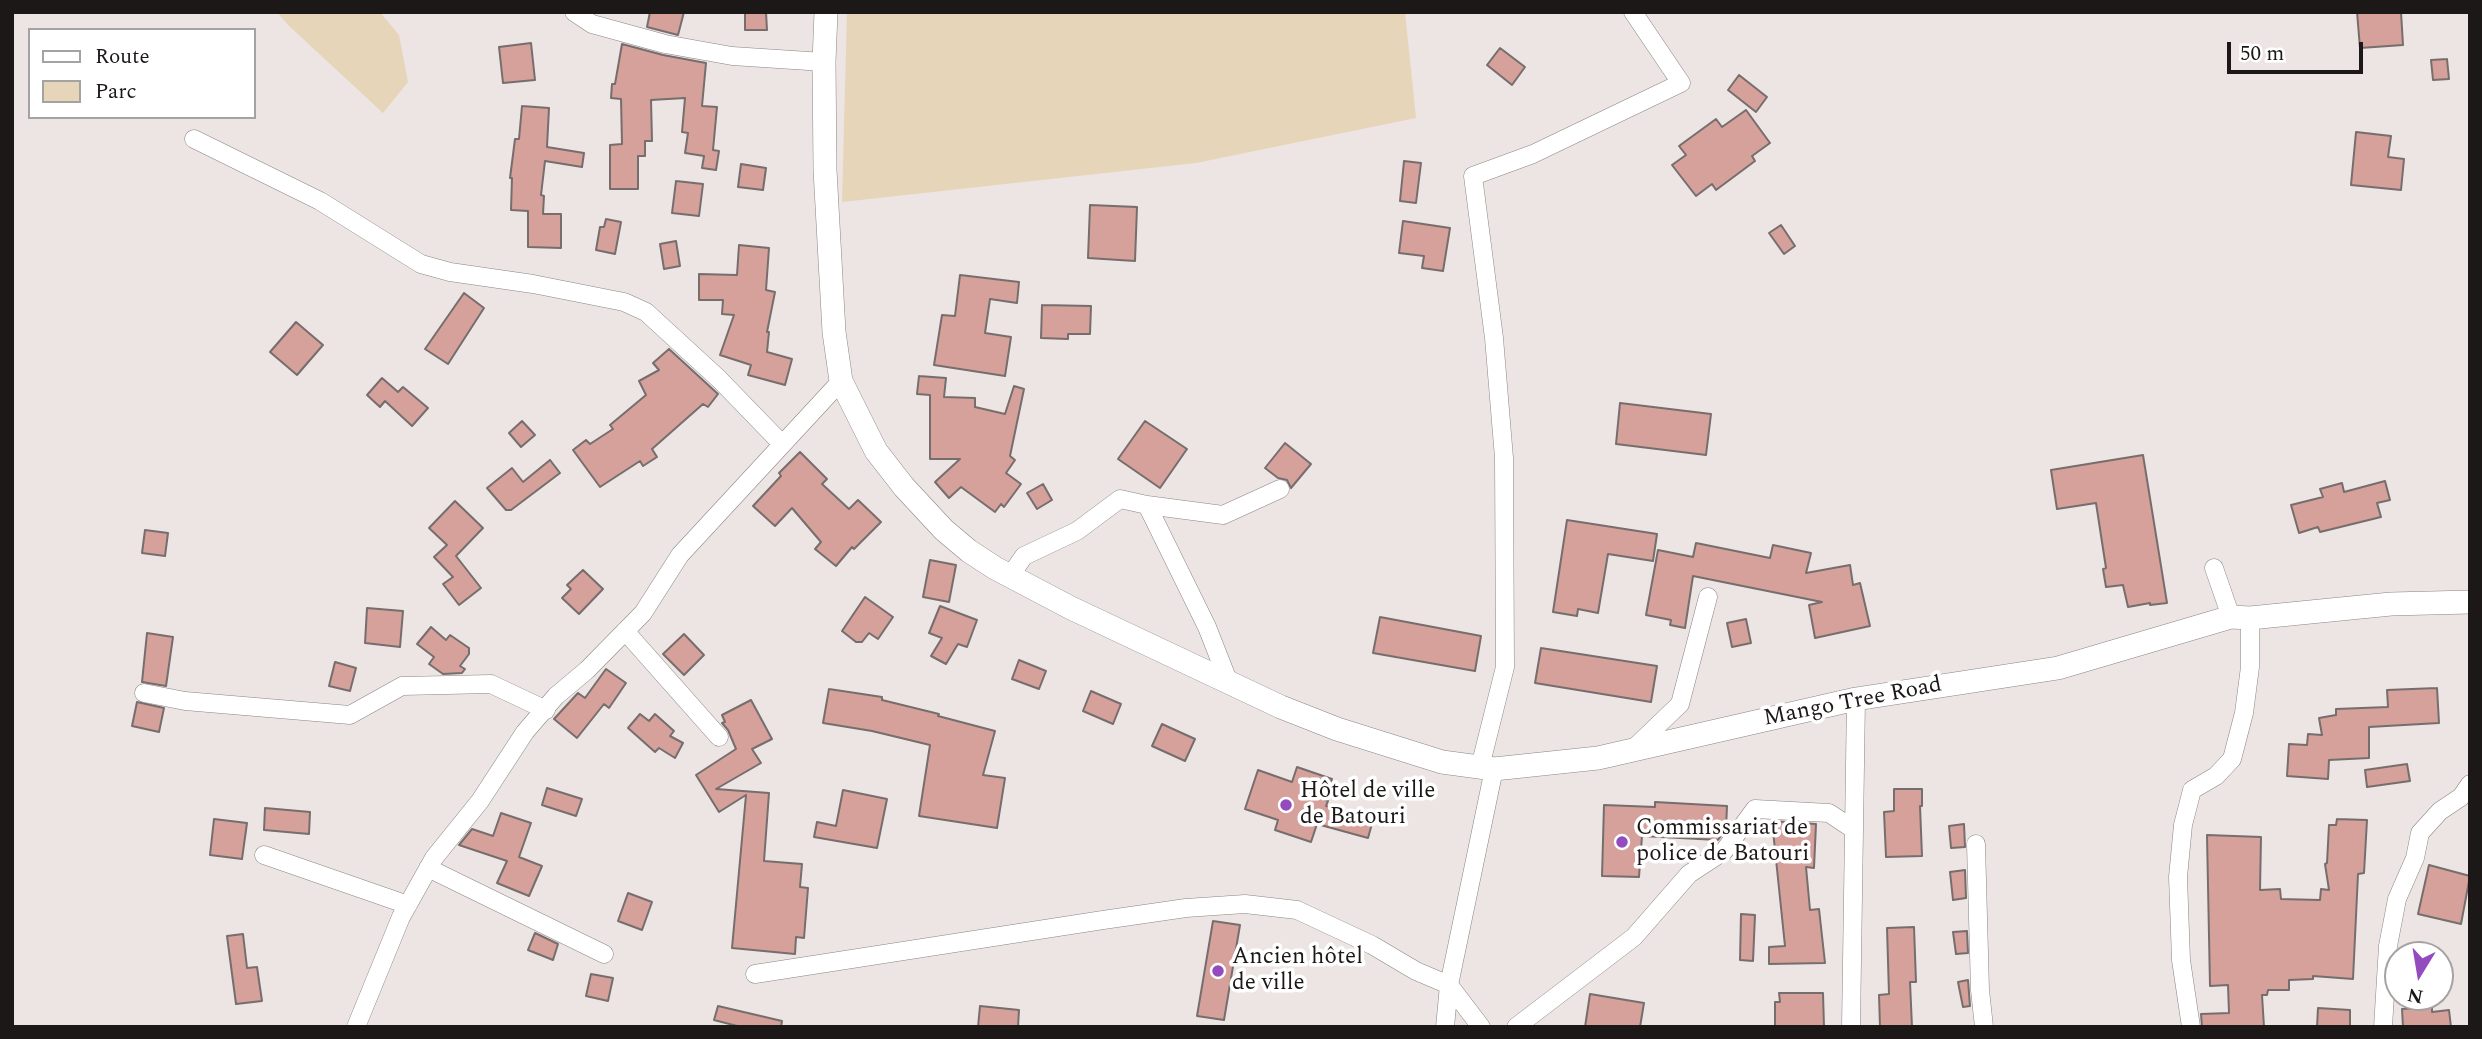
<!DOCTYPE html>
<html>
<head>
<meta charset="utf-8">
<style>
  body { margin:0 }
  #map { position:relative; width:2482px; height:1039px; overflow:hidden; background:#ece5e3; font-family:Spectral,serif }
  canvas { display:block }
  .frame { position:absolute; inset:0; border:14px solid #1b1817; pointer-events:none }
  .legend { position:absolute; left:28px; top:28px; width:228px; height:91px; box-sizing:border-box; background:#fff; border:2px solid #a4a3a2; margin:0; padding:9px 12px; list-style:none; font-size:21px; color:#1b1817 }
  .legend li { display:flex; align-items:center; gap:14px; height:35px }
  .legend b { width:35px; border:2px solid #a4a3a2 }
  .north { position:absolute; left:2384px; top:941px; width:70px; height:70px; box-sizing:border-box; background:#fff; border:2px solid #a4a3a2; border-radius:50%; rotate:191deg; font-size:19px; font-weight:700; line-height:28px; text-align:center; color:#1b1817 }
  .north::after { content:''; display:block; margin:auto; width:24px; height:32px; background:#934bbe; clip-path:polygon(50% 0,100% 100%,50% 72%,0 100%) }
  .scale { position:absolute; left:2227px; top:42px; width:136px; height:32px; box-sizing:border-box; border:4px solid #1b1817; border-top:0; padding-left:9px; font-size:21px; line-height:24px; white-space:nowrap; color:#1b1817; -webkit-text-stroke:5px #fff; paint-order:stroke }
</style>
</head>
<body>
<div id="map">
<canvas width="2482" height="1039"></canvas>
<div class="frame"></div>
<ul class="legend">
<li><b style="height:9px;background:#fff"></b>Route</li>
<li><b style="height:19px;background:#e7d5b9"></b>Parc</li>
</ul>
<div class="north">N</div>
<div class="scale">50 m</div>
</div>
<script>
const ctx = document.querySelector('canvas').getContext('2d');
ctx.lineJoin = 'round';
function fill(path, color) {
  ctx.fillStyle = color;
  ctx.fill(path, 'evenodd');
}
function toPath(rows) {
  const path = new Path2D();
  for (const r of rows) {
    path.moveTo(r[0], r[1]);
    for (let i = 2; i < r.length; i += 2) path.lineTo(r[i], r[i + 1]);
  }
  return path;
}
function strokePath(path, color, width, dash) {
  ctx.strokeStyle = color;
  ctx.lineWidth = width;
  ctx.lineCap = dash ? 'butt' : 'round';
  ctx.setLineDash(dash || []);
  ctx.stroke(path);
}
function label(font, color, halo, rows, align = 'center') {
  ctx.font = font + ' Spectral,serif';
  ctx.lineWidth = 7;
  ctx.setLineDash([]);
  ctx.textBaseline = 'middle';
  ctx.strokeStyle = halo;
  ctx.fillStyle = color;
  for (const [text, x, y, turn = 0] of rows) {
    ctx.save();
    ctx.translate(x, y);
    ctx.rotate((+turn || 0) * Math.PI / 180);
    ctx.textAlign = isNaN(turn) ? turn : align;
    if (halo) ctx.strokeText(text, 0, 0);
    ctx.fillText(text, 0, 0);
    ctx.restore();
  }
}
const green = toPath([
  [277,12,380,12,399,35,408,82,383,113,288,25],
  [847,12,1405,12,1416,118,1196,163,842,202]
]);
const building = toPath([
  [650,12,684,12,678,35,647,27,650,12],
  [745,12,766,12,767,30,745,30,745,12],
  [2357,12,2401,12,2403,45,2360,48,2357,12],
  [531,43,535,80,503,83,499,47,531,43],
  [622,44,663,55,706,63,702,106,717,107,713,150,719,151,716,170,702,168,704,156,685,153,688,133,682,132,685,98,651,100,652,141,645,141,645,156,638,156,638,189,610,189,610,145,622,144,621,99,611,98,612,84,615,84,622,44],
  [1500,48,1525,67,1512,85,1487,65,1500,48],
  [2447,59,2449,79,2433,80,2431,60,2447,59],
  [1739,75,1767,97,1756,112,1728,90,1739,75],
  [522,106,549,108,547,147,584,153,582,167,545,161,541,195,544,196,543,214,561,214,561,248,528,247,528,211,511,210,512,178,510,178,515,139,519,139,522,106],
  [1746,110,1770,143,1752,156,1755,161,1716,190,1712,184,1696,196,1672,165,1686,155,1679,146,1716,119,1722,127,1746,110],
  [2356,132,2391,136,2388,157,2404,159,2401,190,2351,185,2356,132],
  [1404,161,1421,163,1416,203,1400,201,1404,161],
  [741,164,766,168,763,190,738,187,741,164],
  [676,181,703,184,699,216,672,213,676,181],
  [1090,205,1137,207,1135,261,1088,258,1090,205],
  [606,219,621,222,615,254,596,250,600,227,604,227,606,219],
  [1403,221,1450,228,1443,271,1422,268,1424,256,1399,253,1403,221],
  [1781,225,1795,246,1784,254,1769,233,1781,225],
  [676,241,680,266,664,269,660,244,676,241],
  [739,245,769,248,766,290,775,292,767,332,769,332,767,352,792,359,785,385,748,375,751,365,720,355,734,315,722,314,723,300,699,300,699,274,737,275,739,245],
  [960,275,1019,282,1017,303,990,299,985,333,1011,337,1005,376,934,365,942,315,955,316,960,275],
  [464,293,484,308,448,364,425,349,464,293],
  [1042,305,1091,306,1090,334,1068,334,1068,339,1041,338,1042,305],
  [296,322,323,345,297,375,270,352,296,322],
  [669,349,718,394,708,407,703,404,652,449,657,457,643,466,640,461,600,487,573,450,586,440,590,444,613,429,610,425,646,395,639,381,659,370,653,363,669,349],
  [919,376,946,378,944,397,975,398,975,407,1005,414,1014,386,1024,389,1010,456,1015,460,1006,473,1021,484,1004,507,1001,504,995,512,961,487,949,498,935,482,960,459,930,459,930,395,917,394,919,376],
  [382,378,398,392,403,387,428,408,412,426,385,401,380,407,367,395,382,378],
  [1620,403,1711,414,1706,455,1616,444,1620,403],
  [522,421,535,435,521,447,509,433,522,421],
  [1145,421,1187,449,1160,488,1118,459,1145,421],
  [1285,443,1311,464,1291,488,1287,480,1278,478,1265,468,1285,443],
  [800,452,827,479,822,484,849,509,858,500,881,522,854,549,852,547,836,566,815,549,821,542,792,508,775,526,753,506,781,476,779,473,800,452],
  [2143,455,2167,603,2150,605,2150,603,2128,607,2123,585,2106,587,2103,569,2106,568,2096,503,2057,509,2051,470,2143,455],
  [550,460,560,473,511,510,506,510,487,488,512,468,523,482,550,460],
  [2385,481,2390,500,2377,503,2381,517,2320,532,2318,527,2299,533,2291,505,2323,497,2320,489,2342,483,2344,492,2385,481],
  [1043,484,1052,500,1037,509,1027,493,1043,484],
  [455,501,483,528,456,556,481,588,459,605,443,584,453,577,434,557,447,545,429,528,455,501],
  [1567,520,1657,534,1653,561,1608,554,1598,613,1578,609,1577,616,1553,612,1567,520],
  [145,530,168,533,165,556,142,553,145,530],
  [1696,543,1770,558,1773,545,1811,553,1806,573,1850,565,1853,585,1860,583,1870,626,1815,638,1809,605,1822,602,1693,576,1685,628,1670,625,1671,620,1646,615,1658,550,1693,557,1696,543],
  [930,560,956,565,949,602,923,597,930,560],
  [583,570,603,589,579,614,562,598,571,589,567,585,583,570],
  [865,597,893,617,878,639,869,633,862,642,856,642,842,631,865,597],
  [940,606,977,620,967,647,958,644,946,664,931,656,942,638,929,633,940,606],
  [367,608,403,611,400,647,365,643,367,608],
  [1380,617,1481,636,1475,671,1373,653,1380,617],
  [1746,619,1751,643,1732,647,1727,623,1746,619],
  [431,627,446,640,450,635,469,648,469,654,460,666,465,669,462,673,443,674,429,664,434,657,417,644,431,627],
  [147,633,173,637,166,686,142,682,147,633],
  [684,634,704,655,684,675,663,654,684,634],
  [1541,648,1657,666,1651,702,1535,683,1541,648],
  [1019,660,1046,671,1039,689,1012,679,1019,660],
  [335,662,356,668,350,691,329,686,335,662],
  [606,669,626,683,609,708,604,704,577,738,554,719,578,693,585,698,606,669],
  [2437,688,2439,723,2369,727,2369,758,2329,760,2328,779,2287,776,2289,744,2307,745,2308,734,2322,735,2319,718,2336,715,2336,709,2388,707,2387,690,2437,688],
  [829,689,882,697,882,700,939,714,938,716,995,731,983,775,1005,778,997,828,919,816,930,745,872,731,823,723,829,689],
  [1091,691,1121,704,1113,724,1083,711,1091,691],
  [751,700,772,739,752,749,761,763,716,789,769,793,764,861,802,864,800,887,808,888,804,938,796,937,795,954,732,948,746,795,719,812,696,775,736,749,728,730,722,723,725,722,722,715,751,700],
  [137,702,164,708,159,732,132,726,137,702],
  [640,714,649,721,655,714,674,731,670,736,683,743,675,758,659,748,655,752,628,728,640,714],
  [1162,724,1195,739,1185,761,1152,746,1162,724],
  [2407,764,2410,781,2367,787,2365,770,2407,764],
  [1297,767,1332,779,1325,800,1328,801,1326,806,1373,820,1368,838,1317,824,1311,842,1275,830,1278,820,1245,809,1258,770,1292,782,1297,767],
  [547,788,582,799,576,816,542,805,547,788],
  [1894,789,1922,789,1922,806,1920,806,1922,856,1886,857,1884,812,1894,811,1894,789],
  [843,790,887,799,877,848,814,837,817,822,836,826,843,790],
  [1655,802,1727,806,1726,829,1718,840,1642,836,1639,877,1602,876,1604,805,1655,807,1655,802],
  [265,808,310,812,309,834,264,830,265,808],
  [501,813,531,823,519,857,542,866,529,896,497,883,507,861,459,845,472,829,493,836,501,813],
  [214,819,247,823,242,859,210,855,214,819],
  [2337,819,2367,820,2364,873,2358,874,2353,979,2313,976,2313,979,2289,980,2289,990,2268,990,2267,995,2262,995,2264,1027,2202,1027,2201,1014,2229,1013,2228,985,2210,986,2207,835,2261,837,2260,890,2280,889,2281,899,2320,900,2321,889,2329,890,2325,864,2327,863,2329,825,2336,825,2337,819],
  [1772,821,1816,824,1814,868,1806,867,1810,910,1819,909,1825,963,1769,964,1769,947,1785,946,1772,821],
  [1964,824,1965,847,1951,848,1949,826,1964,824],
  [2429,865,2470,876,2461,924,2418,914,2429,865],
  [1965,870,1966,898,1953,900,1950,872,1965,870],
  [628,893,652,902,642,930,618,921,628,893],
  [1741,914,1755,915,1753,961,1740,960,1741,914],
  [1213,921,1240,925,1224,1020,1197,1016,1213,921],
  [1914,927,1916,982,1910,982,1912,1027,1880,1027,1879,995,1889,994,1887,928,1914,927],
  [1967,931,1968,953,1956,954,1953,932,1967,931],
  [535,933,558,944,553,960,528,950,535,933],
  [243,934,247,968,257,967,262,1001,236,1004,227,936,243,934],
  [591,974,613,978,608,1001,586,996,591,974],
  [1968,980,1970,1006,1963,1007,1958,982,1968,980],
  [1779,993,1823,993,1824,1027,1775,1027,1775,1002,1780,1002,1779,993],
  [1590,994,1644,1003,1640,1027,1585,1027,1590,994],
  [718,1006,782,1021,781,1027,741,1027,714,1020,718,1006],
  [980,1006,1019,1010,1018,1027,978,1027,980,1006],
  [2432,1007,2432,1012,2449,1010,2451,1027,2403,1027,2402,1009,2432,1007],
  [2318,1008,2350,1010,2350,1027,2317,1027,2318,1008]
]);
const minor = toPath([
  [574,12,592,24,665,44,732,56,824,62],
  [194,139,320,201,421,264,450,272,533,284,624,302,646,312,719,379,782,444],
  [1147,505,1223,515,1280,489],
  [2214,568,2231,617],
  [1010,576,1024,556,1077,531,1120,499,1147,505,1207,627,1229,683],
  [625,631,719,737],
  [144,693,185,701,350,715,402,686,491,684,546,710],
  [1631,751,1680,704,1708,597],
  [1480,767,1505,667,1504,458,1494,338,1473,176,1533,154,1681,83,1633,12],
  [1976,844,1980,990,1984,1027],
  [264,855,408,905],
  [428,868,604,954],
  [755,974,1103,920,1186,908,1245,904,1297,910,1372,945,1416,971,1449,985,1481,1027],
  [356,1027,401,917,434,858,480,801,525,732,556,696,587,670,643,613,680,555,841,381],
  [1445,1027,1449,985,1494,769],
  [1516,1027,1634,937,1689,874,1724,851,1755,809,1829,813,1853,829],
  [1851,1027,1856,699],
  [2191,1027,2181,960,2178,877,2183,825,2192,790,2216,776,2232,759,2244,713,2250,667,2250,618],
  [2383,1027,2388,946,2397,899,2415,858,2420,833,2440,811,2461,797,2470,784]
]);
const major = toPath([
  [826,12,824,62,825,170,834,332,841,381,876,451,904,487,944,530,969,551,995,568,1071,608,1281,707,1337,729,1442,762,1494,769,1598,758,1856,699,2058,668,2231,617,2250,618,2391,604,2470,602]
]);
const markers = [
  [1286,805,7,"#934bbe"],
  [1622,842,7,"#934bbe"],
  [1218,971,7,"#934bbe"]
];
const streetNames = [
  ["Mango Tree Road",1853,703,-11]
];
const poiNames = [
  ["Hôtel de ville",1300,792],
  ["de Batouri",1300,818],
  ["Commissariat de",1636,829],
  ["police de Batouri",1636,855],
  ["Ancien hôtel",1232,958],
  ["de ville",1232,984]
];
fill(green, '#e7d5b9');
fill(building, '#d6a09b');
strokePath(building, '#756e6d', 2);
strokePath(minor, '#8b8583', 19);
strokePath(major, '#8b8583', 24);
strokePath(minor, '#fff', 18);
strokePath(major, '#fff', 23);
for (const [x, y, r, color] of markers) {
  const dot = new Path2D();
  dot.arc(x, y, r, 0, 2 * Math.PI);
  ctx.fillStyle = color;
  ctx.fill(dot);
  strokePath(dot, '#fff', 2.5);
}
label('23px', '#1b1817', '#fff', streetNames);
label('23px', '#1b1817', '#fff', poiNames, 'left');
</script>
</body>
</html>
